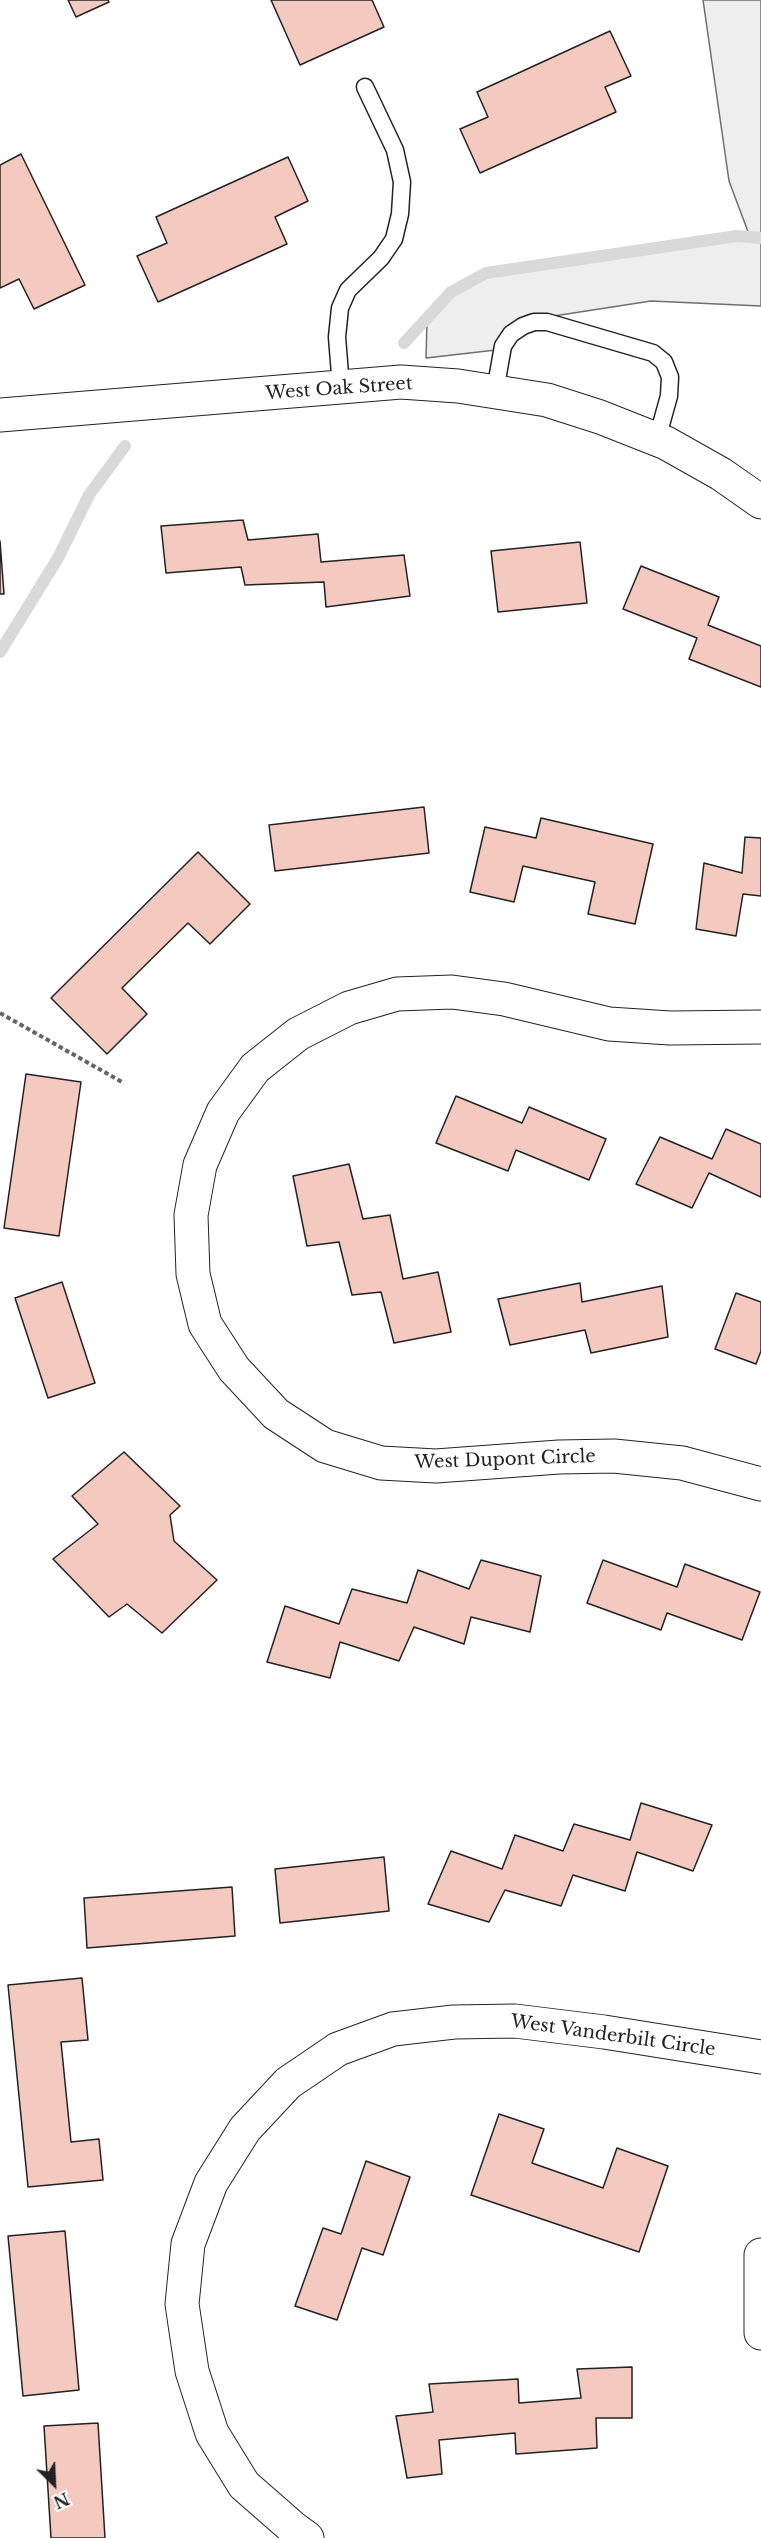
<!DOCTYPE html>
<html>
<head>
<meta charset="utf-8">
<style>
  body { margin:0 }
  #map { position:relative; width:761px; height:2538px; overflow:hidden; background:#fff; font-family:"Libre Baskerville",serif }
  canvas { display:block }
  .north { position:absolute; left:24px; top:2454px; width:60px; height:60px; -webkit-text-stroke:4px #fff; paint-order:stroke; rotate:156deg; font-size:16px; font-weight:700; line-height:24px; text-align:center; color:#222 }
  .north::after { content:''; display:block; margin:auto; width:21px; height:27px; background:#222; clip-path:polygon(50% 0,100% 100%,50% 72%,0 100%) }
</style>
</head>
<body>
<div id="map">
<canvas width="761" height="2538"></canvas>
<div class="north">N</div>
</div>
<script>
const ctx = document.querySelector('canvas').getContext('2d');
ctx.lineJoin = 'round';
function fill(path, color) {
  ctx.fillStyle = color;
  ctx.fill(path, 'evenodd');
}
function toPath(rows) {
  const path = new Path2D();
  for (const r of rows) {
    path.moveTo(r[0], r[1]);
    for (let i = 2; i < r.length; i += 2) path.lineTo(r[i], r[i + 1]);
  }
  return path;
}
function strokePath(path, color, width, dash) {
  ctx.strokeStyle = color;
  ctx.lineWidth = width;
  ctx.lineCap = dash ? 'butt' : 'round';
  ctx.setLineDash(dash || []);
  ctx.stroke(path);
}
function label(font, color, halo, rows, align = 'center') {
  ctx.font = font + ' "Libre Baskerville",serif';
  ctx.lineWidth = 4.5;
  ctx.setLineDash([]);
  ctx.textBaseline = 'middle';
  ctx.strokeStyle = halo;
  ctx.fillStyle = color;
  for (const [text, x, y, turn = 0] of rows) {
    ctx.save();
    ctx.translate(x, y);
    ctx.rotate((+turn || 0) * Math.PI / 180);
    ctx.textAlign = isNaN(turn) ? turn : align;
    if (halo) ctx.strokeText(text, 0, 0);
    ctx.fillText(text, 0, 0);
    ctx.restore();
  }
}
const green = toPath([
  [703,0,761,0,761,306,651,301,515,322,496,350,426,358,427,320,451,292,486,273,737,236,750,237,729,181,703,0]
]);
const stream = toPath([
  [404,343,451,292,486,273,737,236,761,238],
  [0,652,58,558,89,495,125,446]
]);
const building = toPath([
  [68,0,108,0,109,2,76,17,68,0],
  [271,0,372,0,384,27,300,65,271,0],
  [610,31,631,76,605,87,616,112,480,173,460,129,488,117,477,92,610,31],
  [21,154,85,285,34,309,19,279,0,288,0,165,21,154],
  [288,157,308,201,275,217,287,244,158,302,137,256,167,243,156,217,288,157],
  [243,520,248,540,318,534,321,562,404,555,410,596,326,607,324,582,245,585,241,567,166,573,161,526,243,520],
  [0,541,4,594,0,594,0,541],
  [580,542,587,603,498,612,491,551,580,542],
  [641,566,719,597,708,625,761,646,761,687,689,659,697,638,623,609,641,566],
  [424,807,429,853,275,871,269,825,424,807],
  [541,818,653,844,635,924,588,914,595,882,523,866,514,902,470,892,485,827,536,838,541,818],
  [745,837,761,838,761,896,743,894,736,936,696,929,704,863,742,873,745,837],
  [198,852,250,904,210,944,188,923,122,988,147,1014,107,1054,51,998,198,852],
  [26,1074,81,1082,59,1236,4,1228,26,1074],
  [456,1096,522,1123,529,1107,606,1139,589,1180,516,1150,508,1171,436,1143,456,1096],
  [726,1129,761,1144,761,1197,709,1173,692,1208,636,1184,660,1137,712,1159,726,1129],
  [349,1164,363,1219,390,1215,403,1279,438,1272,451,1332,394,1343,381,1292,352,1295,339,1242,307,1246,293,1176,349,1164],
  [62,1282,95,1383,48,1398,15,1298,62,1282],
  [580,1283,582,1302,662,1286,668,1337,591,1353,585,1330,510,1345,498,1299,580,1283],
  [736,1293,761,1302,761,1351,756,1364,715,1349,736,1293],
  [124,1452,180,1506,170,1515,174,1541,217,1580,162,1633,127,1604,109,1617,53,1559,98,1524,72,1496,124,1452],
  [481,1560,541,1576,530,1632,471,1617,464,1644,414,1627,399,1661,340,1642,330,1678,267,1662,285,1606,339,1624,352,1589,407,1603,418,1570,469,1589,481,1560],
  [603,1560,677,1587,685,1564,760,1592,742,1640,667,1613,661,1630,587,1603,603,1560],
  [641,1803,712,1825,693,1871,637,1852,625,1891,573,1875,561,1906,505,1890,489,1922,428,1904,451,1851,502,1869,515,1835,563,1851,574,1824,630,1840,641,1803],
  [384,1857,389,1911,280,1923,275,1869,384,1857],
  [232,1887,235,1936,87,1948,84,1898,232,1887],
  [82,1978,88,2040,61,2042,71,2142,99,2139,103,2180,28,2187,8,1985,82,1978],
  [499,2114,544,2129,532,2163,603,2188,617,2148,668,2166,639,2252,471,2195,499,2114],
  [366,2161,410,2177,383,2255,362,2248,337,2320,295,2306,323,2228,341,2234,366,2161],
  [65,2231,79,2390,23,2396,8,2236,65,2231],
  [632,2367,632,2418,596,2418,597,2448,516,2454,515,2433,439,2440,442,2474,407,2478,396,2416,433,2412,429,2384,518,2379,519,2403,581,2398,577,2369,632,2367],
  [98,2423,105,2538,51,2538,44,2426,98,2423]
]);
const path = toPath([
  [0,1013,122,1082]
]);
const service = toPath([
  [341,387,337,337,340,308,348,290,381,258,394,239,400,214,402,182,395,150,365,87],
  [495,391,503,346,511,334,523,326,534,322,547,322,653,353,664,362,670,377,669,396,657,439]
]);
const minor = toPath([
  [0,415,401,382,458,386,547,400,600,417,666,443,721,474,761,502],
  [761,1027,670,1028,609,1024,504,999,452,992,397,994,349,1008,298,1034,255,1068,223,1112,200,1165,191,1215,193,1274,205,1324,234,1369,276,1414,325,1446,381,1463,436,1466,559,1457,614,1456,682,1463,761,1484],
  [761,2255,761,2333],
  [307,2538,292,2527,244,2485,212,2433,192,2371,182,2304,188,2244,211,2183,245,2129,288,2083,338,2049,393,2029,454,2022,515,2021,604,2032,761,2057]
]);
const streetNames = [
  ["West Oak Street",339,389,-4],
  ["West Dupont Circle",505,1460,-2],
  ["West Vanderbilt Circle",613,2036,8]
];
fill(green, '#eee');
strokePath(green, '#6f6f6f', 1.5);
strokePath(stream, '#d9d9d9', 12);
fill(building, '#f3c9c0');
strokePath(building, '#222', 1.5);
strokePath(service, '#222', 19);
strokePath(minor, '#222', 35);
strokePath(path, '#646464', 4, [4.5, 3]);
strokePath(service, '#fff', 16);
strokePath(minor, '#fff', 33);
label('18px', '#222', '#fff', streetNames);
</script>
</body>
</html>
